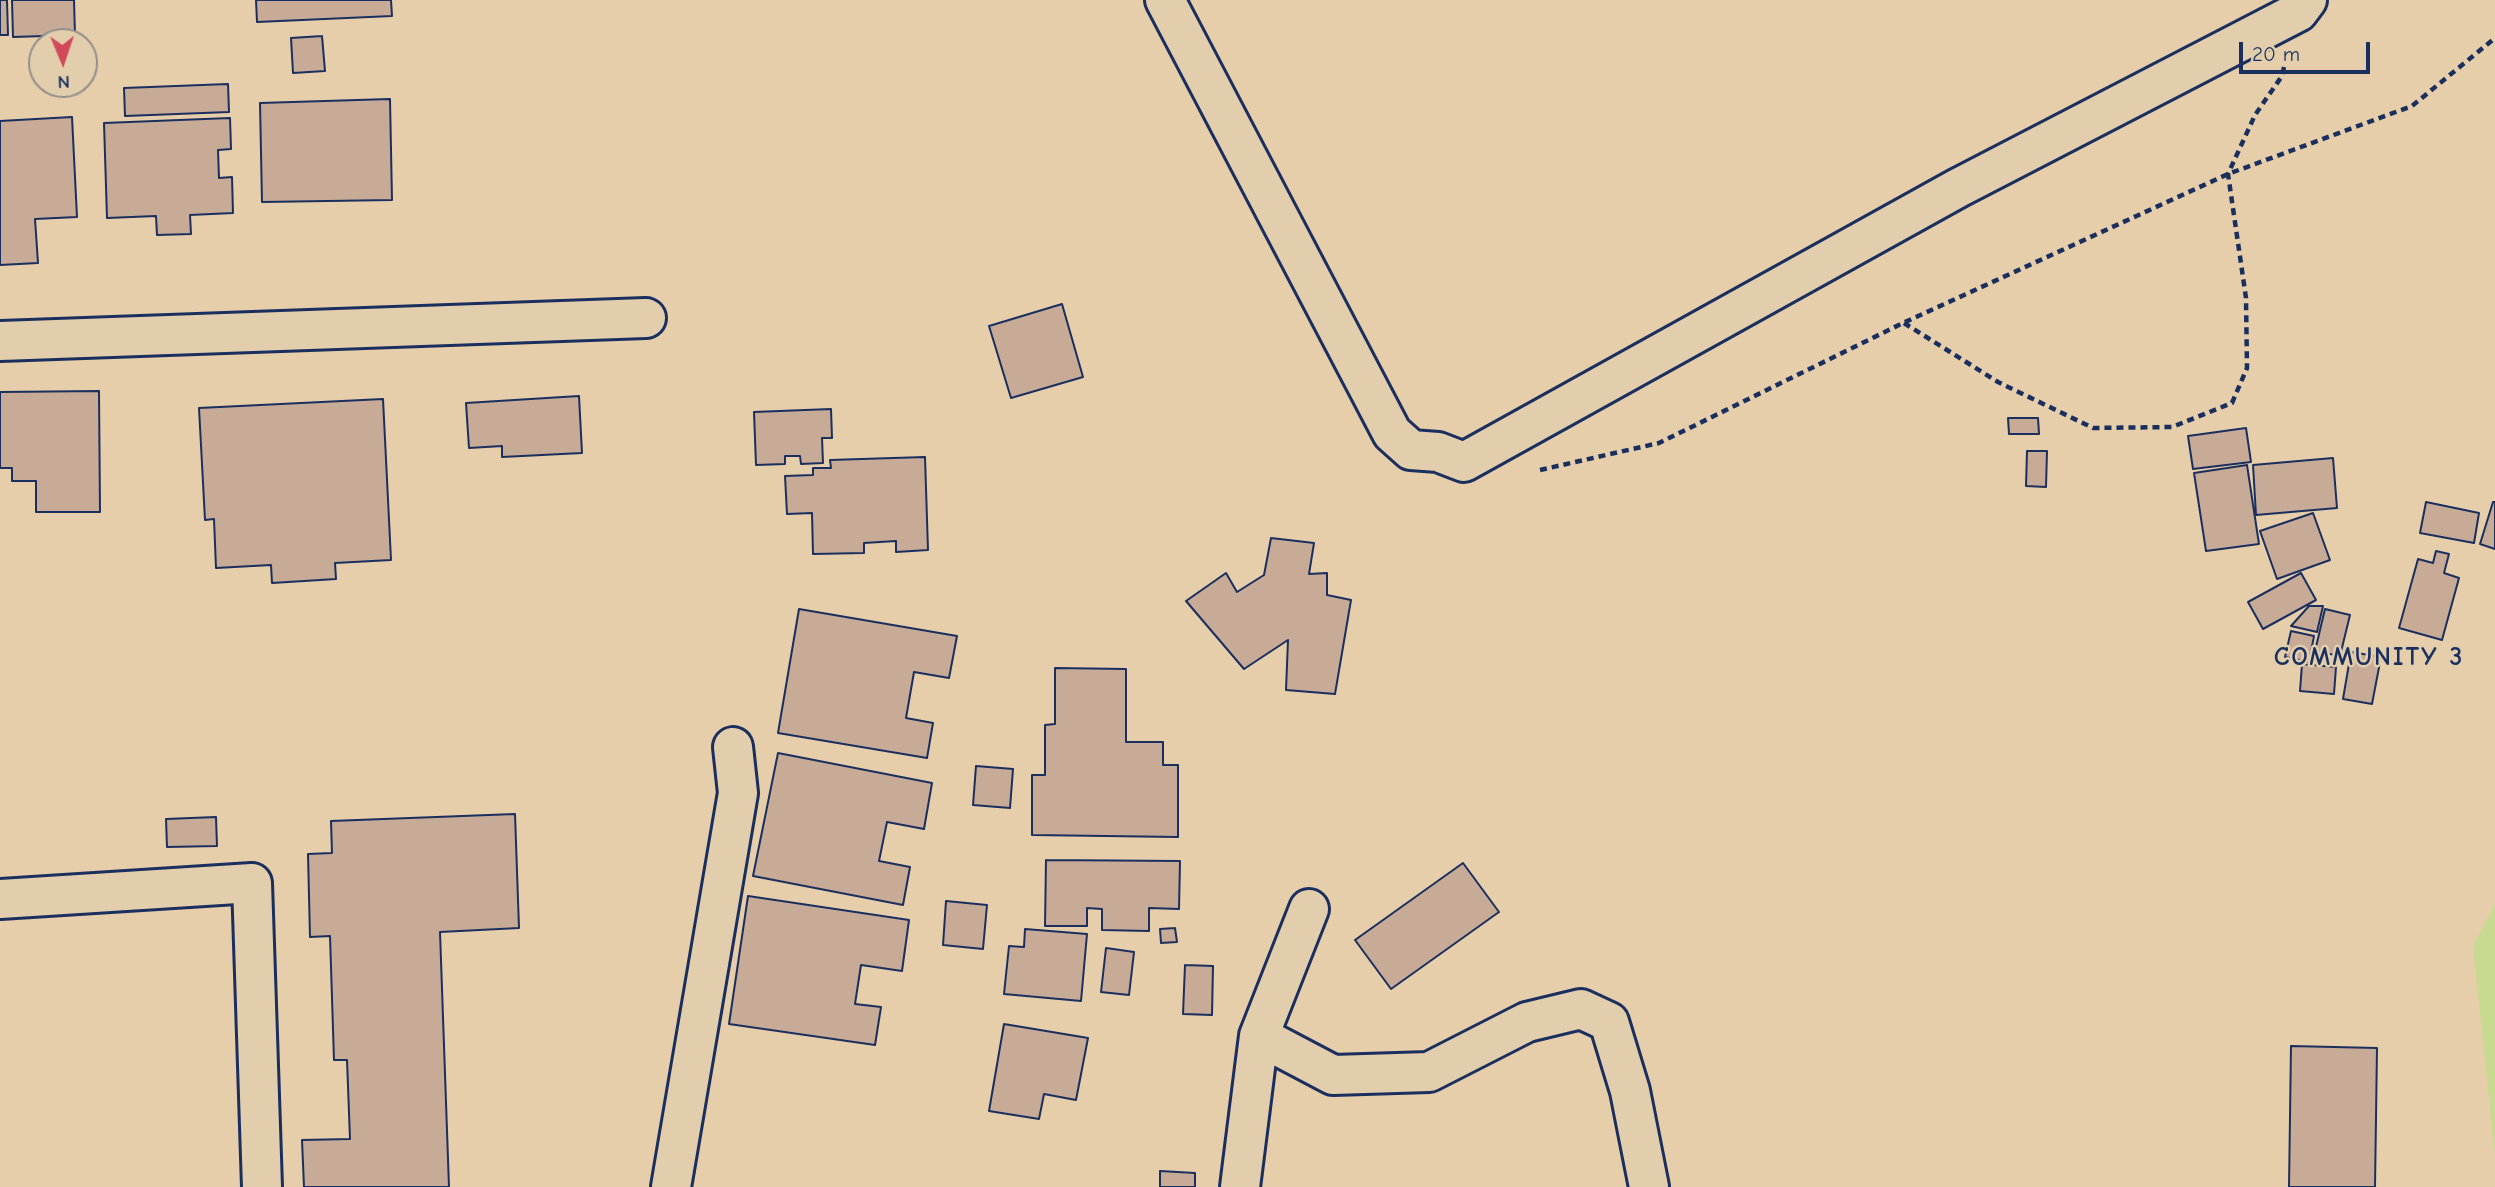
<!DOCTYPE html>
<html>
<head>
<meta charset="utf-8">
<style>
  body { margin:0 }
  #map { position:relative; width:2495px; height:1187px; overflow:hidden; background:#e6ceab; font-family:"Comic Neue",sans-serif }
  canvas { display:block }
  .north { position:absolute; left:28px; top:28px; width:70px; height:70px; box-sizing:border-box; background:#e2ceac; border:2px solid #928e8d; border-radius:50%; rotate:178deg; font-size:19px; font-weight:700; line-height:28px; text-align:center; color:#1b2f5e }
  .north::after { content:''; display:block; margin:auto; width:24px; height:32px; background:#d1495b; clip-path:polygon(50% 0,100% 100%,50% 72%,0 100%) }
  .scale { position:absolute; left:2239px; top:42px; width:131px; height:32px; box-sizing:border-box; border:4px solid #1b2f5e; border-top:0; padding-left:9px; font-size:21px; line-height:24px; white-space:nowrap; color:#1b2f5e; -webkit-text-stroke:5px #e2ceac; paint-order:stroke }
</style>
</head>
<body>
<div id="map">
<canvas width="2495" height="1187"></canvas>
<div class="north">N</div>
<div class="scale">20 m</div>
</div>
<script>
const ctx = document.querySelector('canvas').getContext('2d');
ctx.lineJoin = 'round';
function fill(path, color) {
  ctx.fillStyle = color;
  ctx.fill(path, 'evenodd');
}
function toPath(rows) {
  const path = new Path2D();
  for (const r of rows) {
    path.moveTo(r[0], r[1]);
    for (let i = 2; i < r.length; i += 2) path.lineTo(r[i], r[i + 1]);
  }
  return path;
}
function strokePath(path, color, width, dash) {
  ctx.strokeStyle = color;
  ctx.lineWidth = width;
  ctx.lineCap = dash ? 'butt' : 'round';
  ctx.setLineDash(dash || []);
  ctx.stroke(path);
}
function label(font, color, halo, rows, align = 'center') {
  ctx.font = font + ' "Comic Neue",sans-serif';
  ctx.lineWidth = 5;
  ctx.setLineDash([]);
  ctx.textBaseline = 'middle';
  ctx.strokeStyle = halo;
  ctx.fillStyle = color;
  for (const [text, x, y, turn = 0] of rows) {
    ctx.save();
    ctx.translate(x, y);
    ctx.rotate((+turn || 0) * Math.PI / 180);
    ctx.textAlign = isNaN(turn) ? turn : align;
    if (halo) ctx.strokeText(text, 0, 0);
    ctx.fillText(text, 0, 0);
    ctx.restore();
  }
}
const green = toPath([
  [2495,904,2495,1155,2473,946]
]);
const building = toPath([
  [0,0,7,0,8,35,0,35,0,0],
  [12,0,74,0,75,35,13,37,12,0],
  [256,0,391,0,392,16,257,22,256,0],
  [322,36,325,71,293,73,291,38,322,36],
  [228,84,229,112,125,116,124,88,228,84],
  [390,99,392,200,262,202,260,103,390,99],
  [72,117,77,217,35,219,38,263,0,265,0,121,72,117],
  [230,118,231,149,218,150,219,178,232,177,233,213,190,215,191,234,157,235,156,216,107,218,104,123,230,118],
  [1062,304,1083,377,1011,398,989,326,1062,304],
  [99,391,100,512,36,512,36,481,12,481,12,468,0,468,0,392,99,391],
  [579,396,582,453,502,457,502,446,469,448,466,403,579,396],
  [383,399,391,560,335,563,336,579,272,583,271,565,216,568,214,519,205,520,199,408,383,399],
  [831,409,832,438,822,438,823,463,801,464,800,456,785,456,785,464,756,465,754,412,831,409],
  [2008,418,2038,418,2039,434,2009,434,2008,418],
  [2246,428,2251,462,2193,469,2188,436,2246,428],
  [2027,451,2047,451,2046,487,2026,486,2027,451],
  [925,457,928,550,896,552,896,541,864,543,864,553,813,554,812,513,787,514,785,476,813,475,813,468,831,468,830,460,925,457],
  [2333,458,2337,508,2256,515,2253,465,2333,458],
  [2247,465,2259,544,2206,551,2194,473,2247,465],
  [2426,502,2479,513,2474,543,2420,533,2426,502],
  [2493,502,2495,502,2495,549,2480,544,2493,502],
  [2313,513,2330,560,2277,579,2260,531,2313,513],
  [1271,538,1314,543,1309,574,1327,573,1327,595,1351,600,1335,694,1286,690,1288,640,1244,669,1186,601,1226,573,1237,592,1264,575,1271,538],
  [2436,551,2449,554,2444,573,2459,578,2442,640,2399,628,2418,559,2433,563,2436,551],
  [2301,573,2316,600,2263,629,2248,602,2301,573],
  [2309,606,2323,606,2317,632,2291,626,2309,606],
  [799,609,957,636,949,678,914,672,906,718,933,723,927,758,778,733,799,609],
  [2325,609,2350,615,2340,656,2315,651,2325,609],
  [2291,631,2314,636,2309,662,2285,657,2291,631],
  [2351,652,2381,657,2372,704,2343,699,2351,652],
  [2302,664,2336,667,2334,694,2300,691,2302,664],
  [1055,668,1126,669,1126,742,1163,742,1163,765,1178,765,1178,837,1032,835,1032,775,1045,775,1045,725,1055,724,1055,668],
  [778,753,932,783,924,829,887,822,879,861,910,867,903,905,753,876,778,753],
  [976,766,1013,769,1010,808,973,805,976,766],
  [515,814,519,928,440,932,449,1187,304,1187,302,1140,350,1139,347,1060,334,1060,330,936,310,937,308,854,332,853,331,821,515,814],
  [216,817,217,846,167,847,166,819,216,817],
  [1046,860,1180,861,1179,909,1149,908,1149,931,1102,930,1102,909,1087,908,1087,926,1045,926,1046,860],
  [1463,863,1499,912,1391,989,1355,940,1463,863],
  [748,896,909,920,902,971,861,965,855,1004,881,1007,875,1045,729,1024,748,896],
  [946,901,987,905,983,949,943,945,946,901],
  [1175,928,1177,942,1161,943,1160,929,1175,928],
  [1025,929,1087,934,1081,1001,1004,994,1009,946,1024,947,1025,929],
  [1106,948,1134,952,1129,995,1101,992,1106,948],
  [1185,965,1213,966,1212,1015,1183,1014,1185,965],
  [1004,1024,1088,1038,1076,1100,1044,1094,1039,1119,989,1111,1004,1024],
  [2291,1046,2377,1048,2375,1187,2289,1187,2291,1046],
  [1160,1171,1195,1173,1195,1187,1160,1187,1160,1171]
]);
const path = toPath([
  [1904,323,1998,382,2093,428,2172,427,2232,403,2247,368,2246,298,2228,174,2255,115,2282,76,2284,67],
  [1540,470,1659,443,1903,323,2228,174,2412,106,2495,38]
]);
const minor = toPath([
  [1165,0,1392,433,1411,450,1438,452,1464,462,1958,188,2298,12,2307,0],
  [0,341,646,318],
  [0,899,252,883,262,1187],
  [1259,1036,1333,1075,1429,1072,1527,1022,1581,1009,1609,1022,1630,1091,1649,1187],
  [671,1187,738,793,733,747],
  [1240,1187,1259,1036,1309,909]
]);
const districtNames = [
  ["COMMUNITY 3",2369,658]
];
fill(green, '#c7da8f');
fill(building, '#c7ab97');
strokePath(building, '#1b2f5e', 2);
strokePath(minor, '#1b2f5e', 44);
strokePath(path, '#1b2f5e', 4.5, [7, 5]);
strokePath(minor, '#e2ceac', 38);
ctx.letterSpacing = '2px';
label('bold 26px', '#1b2f5e', '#e2ceac', districtNames);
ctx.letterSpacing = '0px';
</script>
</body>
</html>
